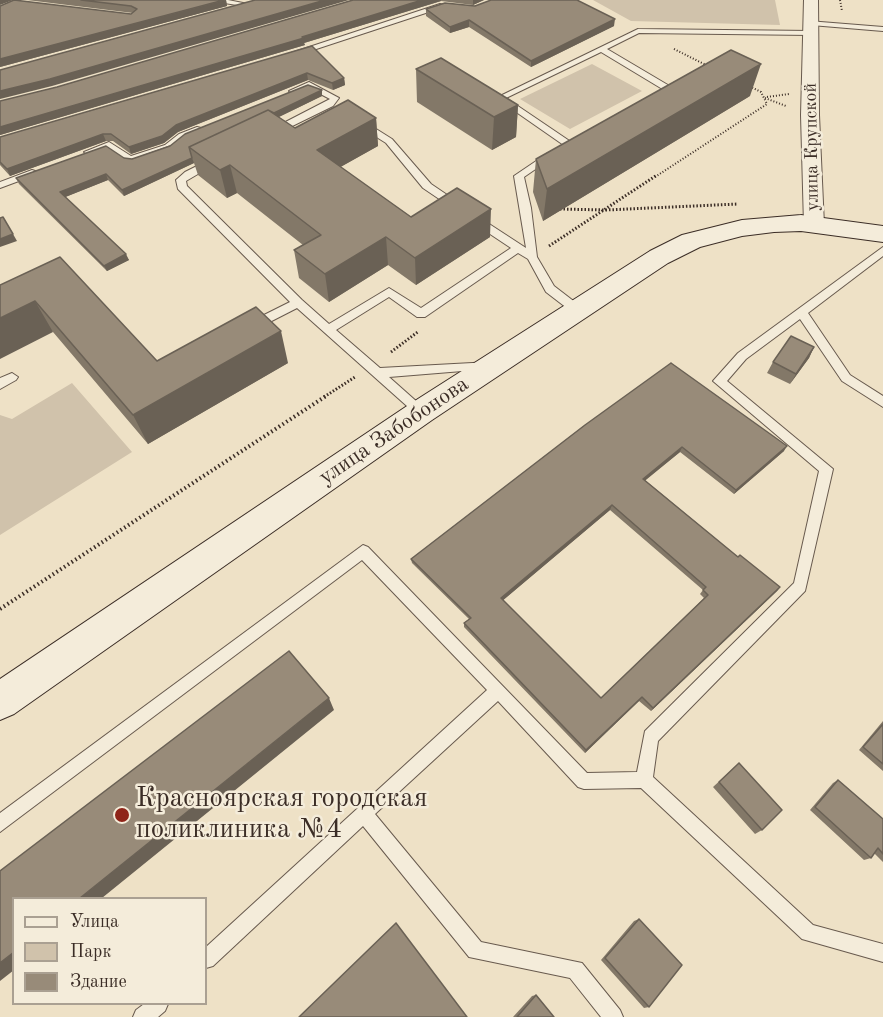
<!DOCTYPE html>
<html>
<head>
<meta charset="utf-8">
<style>
  body { margin:0 }
  #map { position:relative; width:883px; height:1017px; overflow:hidden; background:#eee1c6; font-family:"Old Standard TT",serif }
  canvas { display:block }
  .legend { position:absolute; left:12px; top:897px; width:195px; height:108px; box-sizing:border-box; background:#f4ecda; border:2px solid #aaa092; margin:0; padding:8px 10px; list-style:none; font-size:18px; color:#3b2d26 }
  .legend li { display:flex; align-items:center; gap:12px; height:30px }
  .legend b { width:30px; border:2px solid #aaa092 }
</style>
</head>
<body>
<div id="map">
<canvas width="883" height="1017"></canvas>
<ul class="legend">
<li><b style="height:8px;background:#f4ecda"></b>Улица</li>
<li><b style="height:16px;background:#d0c2ab"></b>Парк</li>
<li><b style="height:16px;background:#988b79"></b>Здание</li>
</ul>
</div>
<script>
const ctx = document.querySelector('canvas').getContext('2d');
ctx.lineJoin = 'round';
function fill(path, color) {
  ctx.fillStyle = color;
  ctx.fill(path, 'evenodd');
}
function toPath(rows) {
  const path = new Path2D();
  for (const r of rows) {
    path.moveTo(r[0], r[1]);
    for (let i = 2; i < r.length; i += 2) path.lineTo(r[i], r[i + 1]);
  }
  return path;
}
function strokePath(path, color, width, dash) {
  ctx.strokeStyle = color;
  ctx.lineWidth = width;
  ctx.lineCap = dash ? 'butt' : 'round';
  ctx.setLineDash(dash || []);
  ctx.stroke(path);
}
function label(font, color, halo, rows, align = 'center') {
  ctx.font = font + ' "Old Standard TT",serif';
  ctx.lineWidth = 5;
  ctx.setLineDash([]);
  ctx.textBaseline = 'middle';
  ctx.strokeStyle = halo;
  ctx.fillStyle = color;
  for (const [text, x, y, turn = 0] of rows) {
    ctx.save();
    ctx.translate(x, y);
    ctx.rotate((+turn || 0) * Math.PI / 180);
    ctx.textAlign = isNaN(turn) ? turn : align;
    if (halo) ctx.strokeText(text, 0, 0);
    ctx.fillText(text, 0, 0);
    ctx.restore();
  }
}
const green = toPath([
  [593,0,775,0,780,25,631,21],
  [592,64,642,91,570,129,520,99],
  [72,383,132,452,0,535,0,415,12,419]
]);
const pathFar2 = toPath([
  [840,0,842,11],
  [674,49,710,67],
  [767,97,789,94],
  [765,98,786,106],
  [655,177,767,104,761,92,749,86]
]);
const pathFar1 = toPath([
  [560,209,606,210,738,204],
  [549,246,657,175],
  [391,352,419,331],
  [324,397,355,377]
]);
const path = toPath([
  [0,609,326,396]
]);
const lane = toPath([
  [206,0,228,0,253,5,249,7,206,0],
  [440,4,447,6,298,55,291,53,440,4],
  [808,21,883,27,883,31,811,25,807,23,808,21],
  [638,29,811,31,815,33,811,35,639,33,607,49,678,91,678,95,673,98,667,98,666,96,669,93,601,52,506,98,571,142,585,142,585,146,578,150,565,146,496,98,638,29],
  [309,82,339,98,333,106,276,134,270,134,270,130,330,99,309,88,293,94,289,91,309,82],
  [359,122,365,122,392,139,431,184,462,205,462,209,454,209,423,188,386,143,359,126,359,122],
  [197,127,205,129,185,138,171,149,130,163,108,149,89,155,84,152,109,142,131,156,165,145,179,134,197,127],
  [548,153,556,155,524,177,531,208,537,257,554,286,580,306,580,312,572,312,546,292,528,259,518,253,425,317,417,317,389,297,336,330,380,368,491,362,493,365,487,369,389,377,425,409,427,412,425,415,421,417,417,415,297,308,256,329,248,329,248,323,290,302,178,189,176,180,185,172,209,160,215,160,215,164,186,181,187,186,302,300,329,324,389,288,421,308,511,248,472,222,472,218,480,218,526,248,514,176,548,153],
  [32,170,35,171,35,175,0,188,0,182,32,170],
  [883,247,883,256,808,313,850,375,883,396,883,407,842,381,800,319,746,359,727,381,833,469,805,591,658,741,653,777,813,925,883,944,883,962,802,939,641,788,584,789,578,787,498,701,375,814,481,942,582,963,620,1010,623,1017,601,1017,570,978,469,957,363,826,213,966,206,968,206,947,487,690,362,560,0,832,0,813,363,545,368,547,587,773,637,772,645,731,794,583,819,471,713,381,738,353,883,247],
  [12,373,18,377,16,380,0,389,0,378,12,373],
  [144,1004,168,1004,165,1011,158,1017,133,1017,136,1010,144,1004]
]);
const street = toPath([
  [804,0,818,0,819,115,824,225,821,229,814,231,807,229,804,225,801,115,804,0]
]);
const secondary = toPath([
  [801,215,883,226,883,242,801,231,774,232,742,236,700,247,668,263,432,420,14,714,0,720,0,679,410,404,650,251,682,235,742,220,801,215]
]);
const wall = toPath([
  [27,0,226,0,227,6,0,67,0,6,131,14,133,13],
  [353,0,484,0,473,5,441,1,304,43,305,45,0,135,0,101,57,87],
  [475,6,614,26,531,67,469,27,450,33,426,16,426,9],
  [312,46,344,78,345,85,333,90,308,80,178,132,164,143,131,154,113,141,106,141,10,176,0,165,0,137],
  [416,69,518,105,516,137,492,150,417,102],
  [322,90,322,96,279,117,295,128,376,118,378,146,340,167,411,217,490,237,416,285,388,265,329,302,299,278,294,250,303,245,237,193,227,198,198,175,194,163,124,196,108,180,65,197,129,260,107,271,19,184,16,178,124,158,132,159],
  [750,96,543,221,533,192,536,159],
  [0,285,157,361,288,363,148,444,53,332],
  [814,347,809,358,790,384,767,373,773,362],
  [585,425,784,451,734,494,680,452,645,480,738,557,780,587,777,591,651,711,639,701,585,753,464,627,464,623,469,619,412,563,411,559],
  [610,510,703,590,700,594,704,598,601,698,503,600],
  [883,721,883,771,859,750],
  [739,763,762,830,755,834,713,787],
  [838,780,883,819,883,862,874,853,871,858,864,860,810,810,833,783],
  [639,919,649,1007,644,1008,601,960,634,921],
  [536,995,554,1017,513,1017,532,996]
]);
const shadedWall = toPath([
  [0,0,13,0,0,5],
  [226,0,227,6,0,67,0,59],
  [325,0,349,0,52,86,0,99,0,91],
  [422,0,441,0,441,1,304,43,305,45,0,135,0,127],
  [473,0,484,0,473,5],
  [615,19,614,26,531,67,531,61],
  [469,20,469,27,450,33,450,27],
  [761,64,750,96,543,221,547,189],
  [307,73,308,80,178,132,164,143,131,154,129,147,176,125],
  [344,78,345,85,333,90,332,83],
  [322,90,322,96,258,127,257,122],
  [518,105,516,137,492,150,494,117],
  [376,118,378,146,321,178,317,150],
  [103,134,106,141,10,176,7,169],
  [192,158,194,163,124,196,122,190],
  [230,165,237,193,227,198,220,170],
  [106,174,108,180,63,198,60,192],
  [491,209,490,237,416,285,415,258],
  [13,234,17,241,0,247,0,239],
  [386,237,388,265,329,302,325,274],
  [126,254,129,260,107,271,104,266],
  [35,301,53,332,0,359,0,318],
  [281,331,288,363,148,444,133,415],
  [814,347,809,358,790,384,796,374],
  [787,446,784,451,734,494,736,490],
  [682,447,680,452,641,484,643,479],
  [612,505,610,510,501,602,501,598],
  [780,587,777,591,651,711,653,708],
  [642,697,639,701,585,753,586,750],
  [329,698,334,710,102,898,80,898],
  [14,952,14,970,0,981,0,963]
]);
const building = toPath([
  [14,0,131,14,137,9,131,6,81,0,224,0,0,59,0,6,14,0],
  [255,0,325,0,50,79,0,91,0,70,255,0],
  [353,0,422,0,302,37,304,38,0,127,0,101,57,87,353,0],
  [491,0,577,0,615,19,531,61,469,20,450,27,426,9,445,3,475,6,491,0],
  [312,46,344,78,332,83,307,73,176,125,162,136,129,147,111,134,103,134,7,169,0,162,0,137,312,46],
  [731,50,761,64,547,189,536,159,731,50],
  [441,58,518,105,494,117,416,69,441,58],
  [308,85,322,90,274,113,268,110,189,147,192,158,122,190,106,174,60,192,126,254,104,266,16,178,106,146,124,158,132,159,170,146,185,134,308,85],
  [348,100,376,118,317,150,411,217,457,188,491,209,415,258,386,237,325,274,294,250,321,235,230,165,220,170,189,147,268,110,295,128,348,100],
  [3,217,13,234,0,239,0,218,3,217],
  [60,257,157,361,256,307,281,331,133,415,35,301,0,318,0,285,60,257],
  [791,336,814,347,796,374,773,362,791,336],
  [671,363,787,446,736,490,682,447,643,479,738,557,740,555,780,587,653,708,642,697,586,750,464,623,471,618,411,559,585,425,671,363],
  [612,505,706,587,703,590,708,595,601,698,501,598,612,505],
  [289,651,329,698,80,898,14,898,14,952,0,963,0,871,289,651],
  [883,724,883,764,863,747,883,724],
  [739,763,782,810,762,830,719,782,739,763],
  [838,780,883,819,883,854,878,848,871,858,815,807,838,780],
  [639,919,682,965,649,1007,605,958,639,919],
  [396,923,467,1017,299,1017,396,923],
  [536,995,554,1017,517,1017,536,995]
]);
const markers = [
  [122,815,8,"#8f2418"]
];
const farStreetnames = [
  ["улица Крупской",812,147,-91]
];
const streetNames = [
  ["улица Забобонова",394,431,-34]
];
const nearPoinames = [
  ["Красноярская городская",136,799],
  ["поликлиника №4",136,830]
];
fill(green, '#d0c2ab');
strokePath(lane, '#685a4e', 2);
strokePath(street, '#685a4e', 2);
strokePath(secondary, '#3b2d26', 2);
strokePath(pathFar2, '#3b2d26', 2, [1, 2]);
strokePath(pathFar1, '#3b2d26', 3, [1.5, 2]);
strokePath(path, '#3b2d26', 4, [1.5, 3]);
fill(lane, '#f4ecda');
fill(street, '#f4ecda');
fill(secondary, '#f4ecda');
fill(wall, '#837868');
fill(shadedWall, '#6a6155');
fill(building, '#988b79');
strokePath(building, '#6a6155', 1.5);
for (const [x, y, r, color] of markers) {
  const dot = new Path2D();
  dot.arc(x, y, r, 0, 2 * Math.PI);
  ctx.fillStyle = color;
  ctx.fill(dot);
  strokePath(dot, '#f4ecda', 2);
}
label('18px', '#3b2d26', '#f4ecda', farStreetnames);
label('22px', '#3b2d26', '#f4ecda', streetNames);
label('27px', '#3b2d26', '#f4ecda', nearPoinames, 'left');
</script>
</body>
</html>
